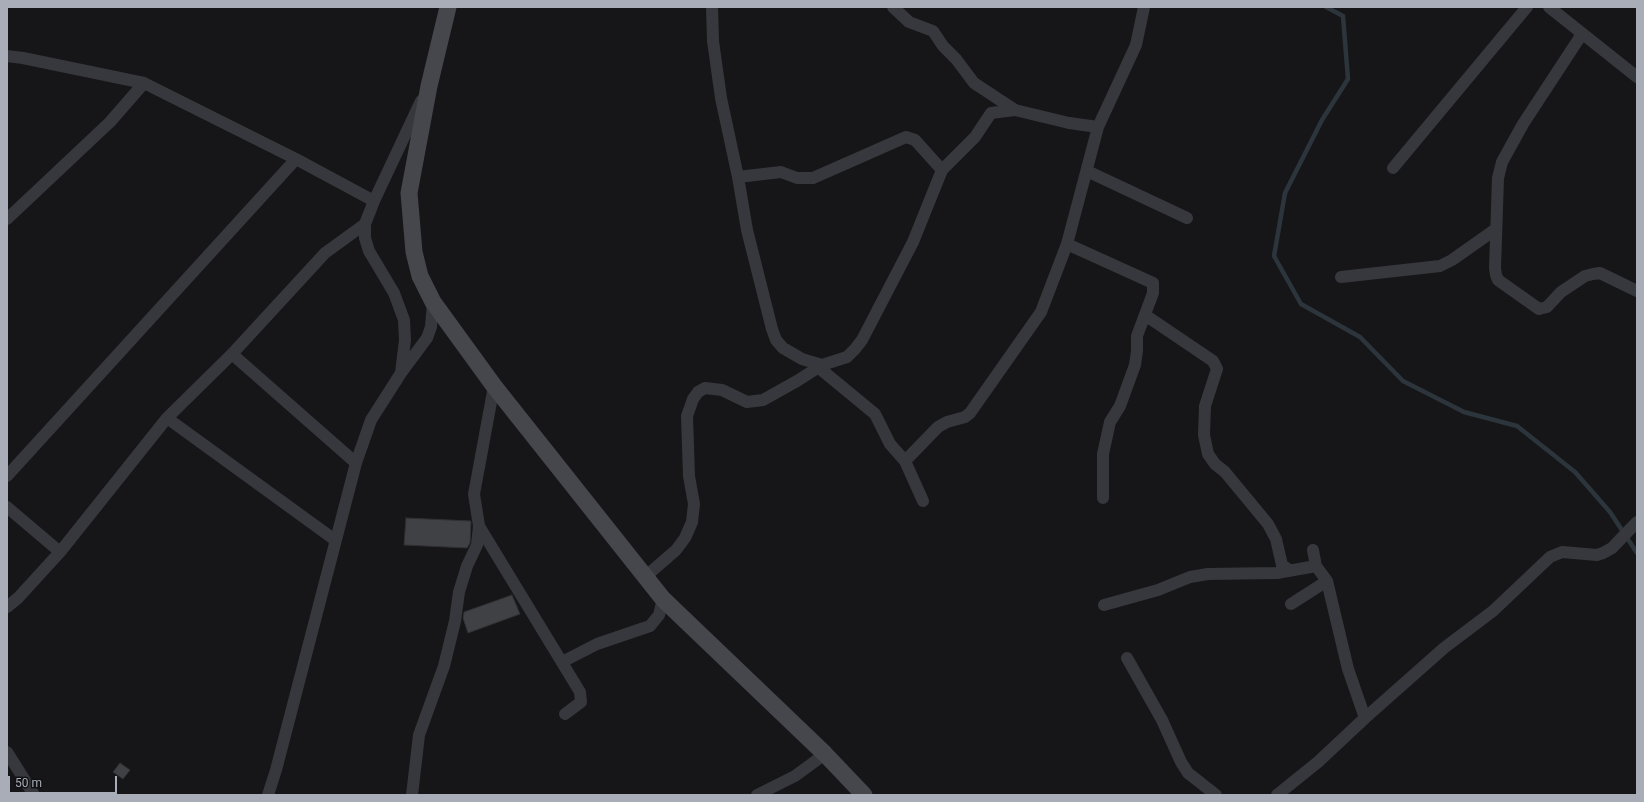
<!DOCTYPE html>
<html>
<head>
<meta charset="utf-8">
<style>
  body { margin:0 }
  #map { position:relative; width:1644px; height:802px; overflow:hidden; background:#161618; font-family:Roboto,sans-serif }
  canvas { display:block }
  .frame { position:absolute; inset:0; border:8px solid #a8adb8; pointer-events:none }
  .scale { position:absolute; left:8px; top:776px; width:109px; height:18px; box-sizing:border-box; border:2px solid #a8adb8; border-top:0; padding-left:5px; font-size:12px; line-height:14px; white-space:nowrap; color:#a8adb8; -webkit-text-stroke:3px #111113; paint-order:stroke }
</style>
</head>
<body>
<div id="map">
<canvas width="1644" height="802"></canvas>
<div class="frame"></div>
<div class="scale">50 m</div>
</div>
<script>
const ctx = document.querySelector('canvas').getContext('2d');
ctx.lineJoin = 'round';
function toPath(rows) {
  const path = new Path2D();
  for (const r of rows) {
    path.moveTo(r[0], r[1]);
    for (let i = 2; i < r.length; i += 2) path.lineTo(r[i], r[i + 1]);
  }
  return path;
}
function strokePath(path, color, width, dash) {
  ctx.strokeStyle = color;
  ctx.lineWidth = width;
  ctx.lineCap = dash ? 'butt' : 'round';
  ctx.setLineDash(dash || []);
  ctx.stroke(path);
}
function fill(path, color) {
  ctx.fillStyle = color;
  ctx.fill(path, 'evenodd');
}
const stream = toPath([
  [1326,7,1343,16,1348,79,1322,120,1285,193,1274,256,1301,304,1360,337,1403,381,1464,412,1517,426,1575,472,1610,512,1637,553]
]);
const building = toPath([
  [406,518,471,521,470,543,467,548,404,545,406,518],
  [512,595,520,614,468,633,463,618,464,612,512,595],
  [120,763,130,770,123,779,113,772,120,763]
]);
const street = toPath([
  [712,7,713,41,721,98,738,177,747,230,772,329,776,340,783,348,802,359,822,365],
  [893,7,909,22,933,31,943,46,956,59,974,83,1015,110,1069,123,1098,127],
  [1549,7,1637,77],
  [1582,34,1523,124,1502,162,1498,178,1495,268,1496,275,1498,280,1539,309,1547,307,1561,292,1585,276,1593,274,1600,273,1637,291],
  [7,56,23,58,144,83,296,159,374,201],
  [1393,168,1527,7],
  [1087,171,1187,218],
  [738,177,781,172,797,178,813,178,906,137,915,140,942,170],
  [7,219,110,122,144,83],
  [1067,244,1153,283,1153,293,1137,336,1137,351,1135,365,1120,406,1110,422,1103,454,1103,498],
  [1341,277,1440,266,1452,260,1496,229],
  [1145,315,1213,361,1217,369,1205,406,1204,435,1208,454,1215,464,1225,472,1268,524,1276,539,1282,565,1289,570],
  [232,354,356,463],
  [818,367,875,414,890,444,905,461,923,501],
  [401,373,405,340,404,320,394,293,369,251,365,238,365,224,374,201,421,101],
  [167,418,335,540],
  [905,461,938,427,947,422,965,417,970,413,1041,312,1067,244,1098,127,1136,45,1144,7],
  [7,476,296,159],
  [7,507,60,552],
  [479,526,580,692,581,702,565,714],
  [1313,550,1316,566,1327,581,1348,669,1365,718],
  [645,577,676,550,685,538,692,522,694,504,689,476,687,416,693,399,698,392,705,388,722,390,747,402,763,400,797,381,822,365,847,357,855,349,862,340,913,242,942,170,975,137,991,113,1015,110],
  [1291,604,1327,581],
  [1104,605,1158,590,1190,577,1208,574,1277,573,1316,566],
  [7,607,18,598,60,552,167,418,232,354,325,253,365,224],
  [1127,658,1162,720,1181,762,1188,773,1216,795],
  [562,662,597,644,650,626,659,615,663,599],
  [7,752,34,795],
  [268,795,276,770,356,463,371,420,401,373,427,338,431,327,433,302],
  [412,795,419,735,444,666,455,621,459,592,467,566,477,545,479,526,474,494,494,386],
  [757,795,795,776,825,754],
  [1277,795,1318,762,1365,718,1444,648,1493,611,1550,557,1562,552,1597,555,1603,553,1612,548,1637,522]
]);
const secondary = toPath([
  [448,7,429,86,409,193,414,252,420,276,433,302,494,386,663,599,825,754,864,795]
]);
strokePath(stream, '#2c353c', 4.5);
fill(building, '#404145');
strokePath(building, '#303034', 1);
strokePath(street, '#37383d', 12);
strokePath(secondary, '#45474d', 17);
</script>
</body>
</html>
